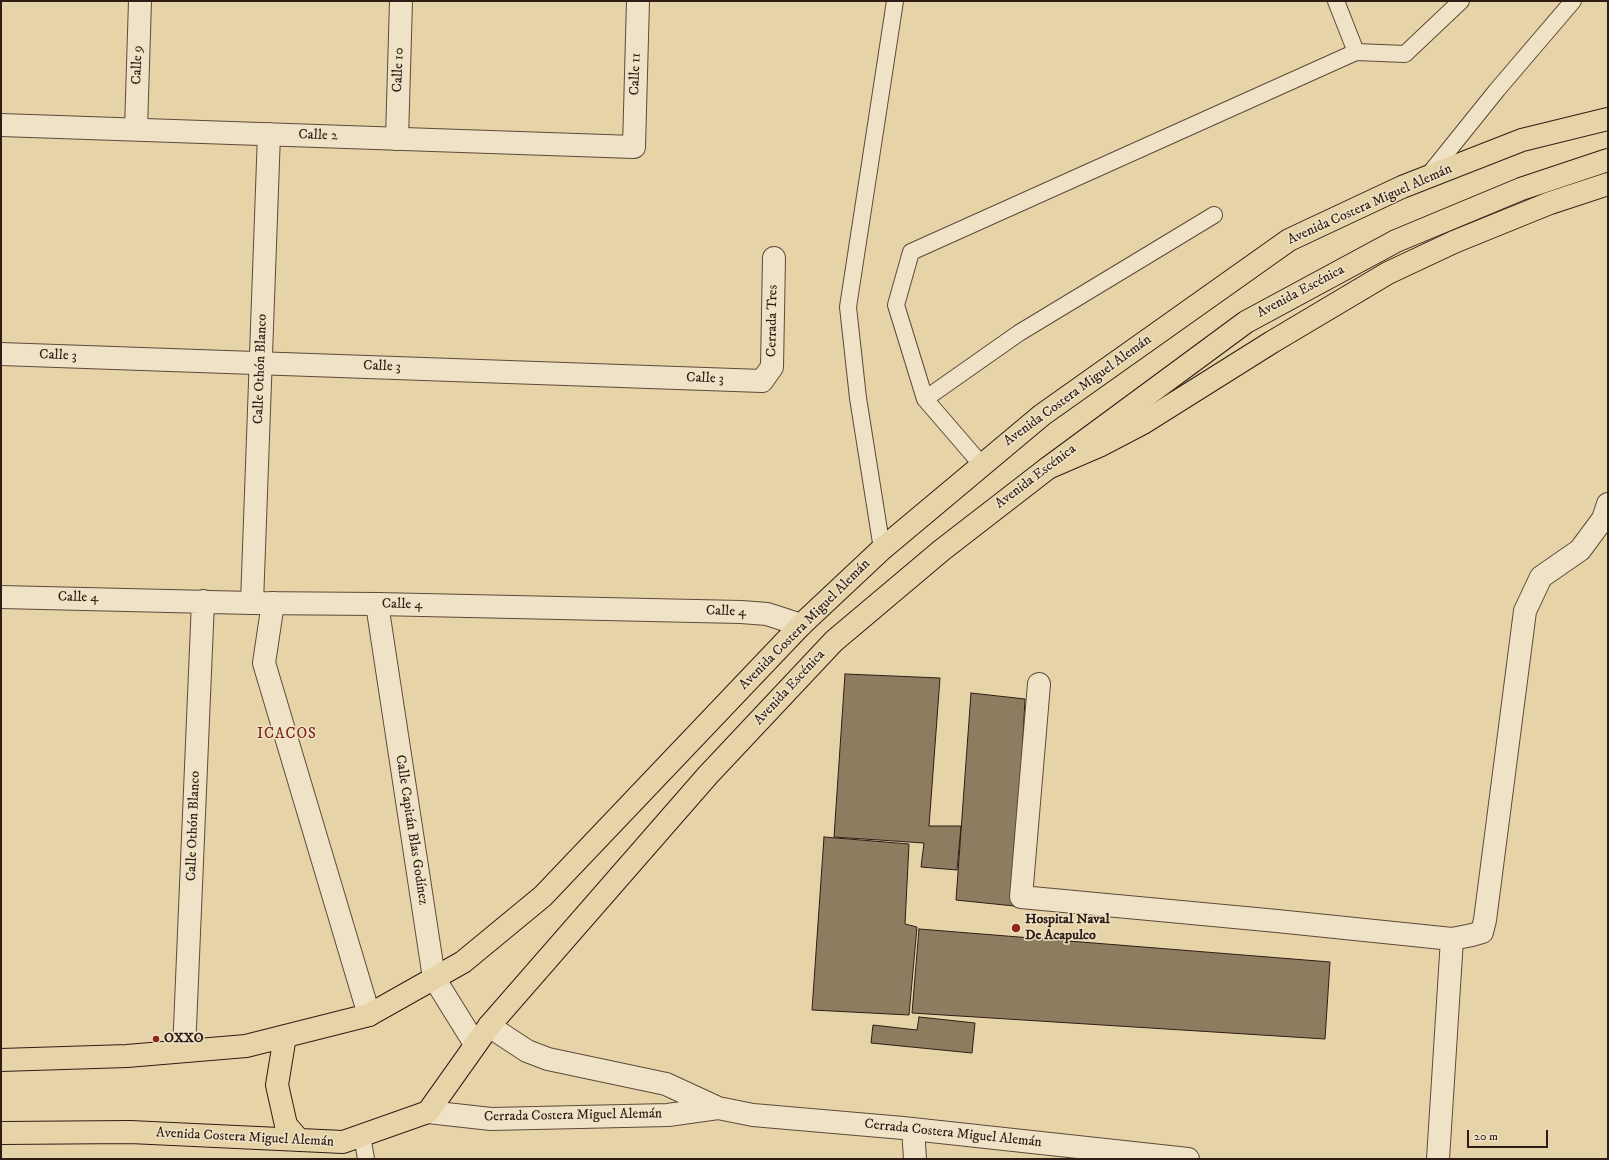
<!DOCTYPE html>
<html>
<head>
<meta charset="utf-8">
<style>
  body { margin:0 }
  #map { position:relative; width:1609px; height:1160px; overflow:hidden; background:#e6d3a8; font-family:"IM FELL DW Pica",serif }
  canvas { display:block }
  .frame { position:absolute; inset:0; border:2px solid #2f1d15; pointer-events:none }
  .scale { position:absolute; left:1467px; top:1130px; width:81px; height:18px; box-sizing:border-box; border:2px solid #2f1d15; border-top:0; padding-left:5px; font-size:12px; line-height:14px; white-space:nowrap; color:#2f1d15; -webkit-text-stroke:3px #efe2c6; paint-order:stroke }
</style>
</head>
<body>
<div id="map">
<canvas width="1609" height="1160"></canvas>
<div class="frame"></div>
<div class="scale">20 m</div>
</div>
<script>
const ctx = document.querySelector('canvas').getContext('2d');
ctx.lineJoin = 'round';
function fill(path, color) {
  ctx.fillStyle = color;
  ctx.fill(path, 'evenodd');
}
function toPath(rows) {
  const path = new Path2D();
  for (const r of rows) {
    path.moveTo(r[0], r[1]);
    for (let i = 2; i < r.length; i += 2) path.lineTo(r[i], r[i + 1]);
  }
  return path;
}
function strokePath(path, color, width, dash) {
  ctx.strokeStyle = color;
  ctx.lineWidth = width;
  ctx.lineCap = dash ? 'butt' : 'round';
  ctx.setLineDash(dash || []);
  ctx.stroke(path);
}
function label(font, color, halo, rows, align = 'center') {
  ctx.font = font + ' "IM FELL DW Pica",serif';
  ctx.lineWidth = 3;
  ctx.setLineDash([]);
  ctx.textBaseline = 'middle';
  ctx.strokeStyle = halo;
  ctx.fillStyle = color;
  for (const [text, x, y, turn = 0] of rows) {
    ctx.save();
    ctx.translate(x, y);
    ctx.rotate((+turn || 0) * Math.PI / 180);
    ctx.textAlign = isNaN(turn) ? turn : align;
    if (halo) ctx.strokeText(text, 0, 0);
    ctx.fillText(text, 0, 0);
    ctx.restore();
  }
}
const building = toPath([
  [845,674,940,678,929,826,961,826,957,870,921,867,924,843,834,837,845,674],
  [971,693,1025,699,1014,906,956,900,971,693],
  [824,837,909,844,905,924,917,927,909,1015,812,1010,824,837],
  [919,929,1330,962,1325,1039,912,1013,919,929],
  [919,1017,975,1023,972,1053,871,1043,873,1025,917,1030,919,1017]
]);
const service = toPath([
  [1336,1,1356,52,1405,54,1461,1],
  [1427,177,1497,90,1573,1],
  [925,399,1019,333,1214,215],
  [981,464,925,399,896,305,911,252,1356,52],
  [882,549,858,398,848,307,895,1],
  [362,1135,366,1159]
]);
const minor = toPath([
  [136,129,140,1],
  [397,139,401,1],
  [1,354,762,381,772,367,774,258],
  [1,597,252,603],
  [273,603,264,663,369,1015],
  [377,604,741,612,767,614,801,625],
  [1039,684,1021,897,1277,921,1452,939,1472,935,1482,932,1485,920,1525,611,1541,577,1580,550,1603,519,1608,504],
  [489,1026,527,1051,548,1059,666,1084,718,1108,753,1115,903,1128,1188,1159],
  [184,1051,203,601],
  [428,1112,491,1119,668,1115,718,1108],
  [913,1129,915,1159],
  [1438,1159,1452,939]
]);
const tertiary = toPath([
  [1,125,634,147,638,1],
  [269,134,252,603,377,604,434,978,475,1044]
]);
const primary = toPath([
  [285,1036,277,1085,286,1125,299,1140],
  [1,1060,127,1056,246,1046,369,1015,463,962,543,896,801,625,882,549,1042,415,1289,240,1402,187,1522,140,1608,119],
  [1,1133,130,1132,343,1142,428,1112,489,1026,708,775,834,641,942,550,1048,468,1246,322,1396,241,1521,189,1608,160]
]);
const motorway = toPath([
  [1048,468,1099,446,1143,423,1272,342,1388,273,1454,242,1550,203,1608,184]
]);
const markers = [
  [1016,928,5,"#8f2418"],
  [156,1039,4,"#8f2418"]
];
const streetNames = [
  ["Calle 9",138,65,-88],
  ["Calle 10",399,70,-88],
  ["Calle 11",636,74,-88],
  ["Calle 2",318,136,2],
  ["Avenida Costera Miguel Alemán",1370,205,-24],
  ["Avenida Escénica",1301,292,-28],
  ["Cerrada Tres",773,321,-89],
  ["Calle 3",58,356,2],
  ["Calle 3",382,367,2],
  ["Calle Othón Blanco",261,369,-88],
  ["Calle 3",705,379,2],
  ["Avenida Costera Miguel Alemán",1078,391,-36],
  ["Avenida Escénica",1036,477,-37],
  ["Calle 4",78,598,1],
  ["Calle 4",402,605,1],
  ["Calle 4",726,612,2],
  ["Avenida Costera Miguel Alemán",805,625,-45],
  ["Avenida Escénica",790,688,-47],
  ["Calle Othón Blanco",194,826,-88],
  ["Calle Capitán Blas Godínez",411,830,81],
  ["Cerrada Costera Miguel Alemán",573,1116,-1],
  ["Cerrada Costera Miguel Alemán",953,1134,6],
  ["Avenida Costera Miguel Alemán",245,1138,3]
];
const poiNames = [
  ["Hospital Naval",1025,920],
  ["De Acapulco",1025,936],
  ["OXXO",164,1039]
];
const neighbourhoodNames = [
  ["ICACOS",287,735]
];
fill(building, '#8e7c61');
strokePath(building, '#2f1d15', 1);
strokePath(service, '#5d4a3a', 18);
strokePath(minor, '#5d4a3a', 24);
strokePath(tertiary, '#5d4a3a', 24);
strokePath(primary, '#2f1d15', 24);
strokePath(motorway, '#2f1d15', 24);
strokePath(service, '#efe2c6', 16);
strokePath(minor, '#efe2c6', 22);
strokePath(tertiary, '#efe2c6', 22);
strokePath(primary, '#e6d3a8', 22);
strokePath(motorway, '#e6d3a8', 22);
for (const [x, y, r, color] of markers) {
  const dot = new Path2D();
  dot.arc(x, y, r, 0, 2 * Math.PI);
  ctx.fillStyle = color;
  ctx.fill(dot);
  strokePath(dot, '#efe2c6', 1.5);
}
label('14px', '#2f1d15', '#efe2c6', streetNames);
label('bold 14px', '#2f1d15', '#efe2c6', poiNames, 'left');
ctx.letterSpacing = '1px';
label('15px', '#7a1f14', '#efe2c6', neighbourhoodNames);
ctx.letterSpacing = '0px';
</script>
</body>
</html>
